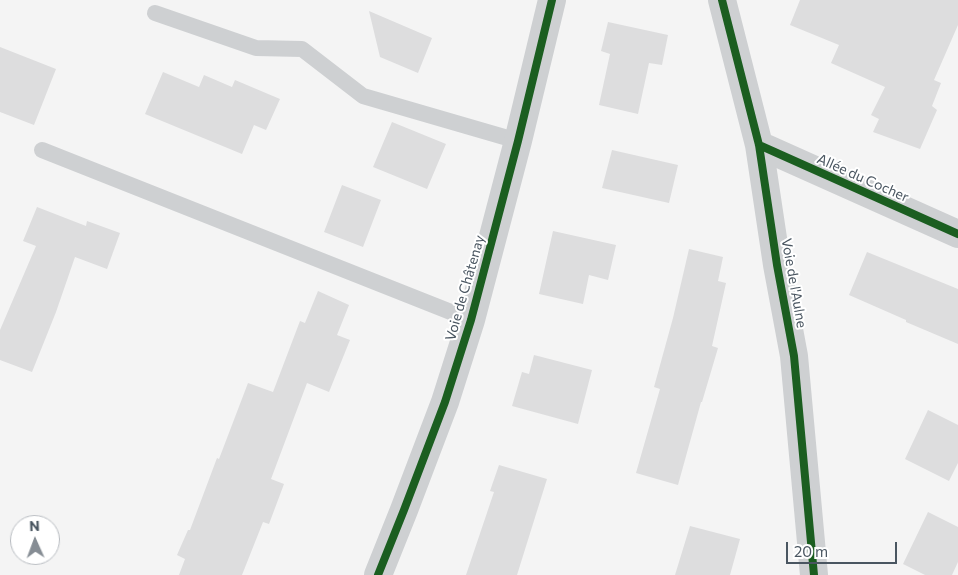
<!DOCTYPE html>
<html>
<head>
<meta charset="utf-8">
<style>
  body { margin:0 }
  #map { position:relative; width:958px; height:575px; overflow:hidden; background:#f4f4f4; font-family:Commissioner,sans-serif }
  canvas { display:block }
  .north { position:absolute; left:10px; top:515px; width:50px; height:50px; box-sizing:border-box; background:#fff; border:1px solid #b7bbc0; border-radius:50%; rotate:358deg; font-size:14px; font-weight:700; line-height:20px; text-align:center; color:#4a5661 }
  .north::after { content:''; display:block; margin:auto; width:18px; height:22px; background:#868d94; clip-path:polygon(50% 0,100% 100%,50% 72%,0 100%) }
  .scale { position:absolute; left:786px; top:542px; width:111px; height:22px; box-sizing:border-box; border:2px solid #4a5661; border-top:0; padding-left:6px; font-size:15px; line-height:18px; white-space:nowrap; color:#4a5661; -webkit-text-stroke:4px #fff; paint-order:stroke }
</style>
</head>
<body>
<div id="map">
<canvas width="958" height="575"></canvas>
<div class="north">N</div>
<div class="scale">20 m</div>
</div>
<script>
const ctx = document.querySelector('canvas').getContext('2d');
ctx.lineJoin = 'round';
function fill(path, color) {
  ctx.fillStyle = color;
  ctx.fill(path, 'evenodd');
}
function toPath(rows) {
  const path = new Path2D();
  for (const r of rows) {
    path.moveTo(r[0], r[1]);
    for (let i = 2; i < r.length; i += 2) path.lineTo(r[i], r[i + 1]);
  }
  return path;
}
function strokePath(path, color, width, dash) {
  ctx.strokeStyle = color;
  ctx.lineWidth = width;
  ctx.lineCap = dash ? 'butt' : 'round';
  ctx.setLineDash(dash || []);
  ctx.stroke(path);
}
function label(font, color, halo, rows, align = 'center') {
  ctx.font = font + ' Commissioner,sans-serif';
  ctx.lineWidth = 4;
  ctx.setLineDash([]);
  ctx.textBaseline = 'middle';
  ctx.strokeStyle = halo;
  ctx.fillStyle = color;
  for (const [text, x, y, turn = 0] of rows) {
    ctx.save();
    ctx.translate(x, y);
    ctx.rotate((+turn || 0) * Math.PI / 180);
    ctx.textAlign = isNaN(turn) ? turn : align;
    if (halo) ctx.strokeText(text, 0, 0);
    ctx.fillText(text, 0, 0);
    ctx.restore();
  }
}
const building = toPath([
  [800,0,958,0,958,25,934,80,941,83,932,106,937,110,920,149,873,132,879,119,871,115,885,87,831,63,839,45,790,25],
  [369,11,432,38,418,73,380,57],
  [608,22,668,35,662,65,649,63,638,114,599,105,610,54,601,51],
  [0,47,56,69,34,125,0,112],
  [163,72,199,87,204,75,232,87,235,80,280,99,266,130,254,125,242,154,145,114],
  [392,122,446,144,427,189,373,167],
  [612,150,678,165,669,203,602,188],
  [342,185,381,200,363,247,324,232],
  [37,207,86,226,87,221,120,233,107,269,75,257,56,312,32,372,0,360,0,330,36,246,23,241],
  [553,231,616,245,608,280,589,275,583,304,539,294],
  [689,249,723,257,718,281,726,283,712,346,718,348,702,402,701,402,678,485,636,473,660,389,654,387,673,318],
  [867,252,958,289,958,344,906,322,906,320,849,295],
  [318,291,349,305,337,335,350,340,329,392,307,383,271,479,284,484,269,524,263,522,242,575,179,575,185,559,177,555,188,530,190,530,217,458,219,459,248,383,273,392,300,321,305,323],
  [534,355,592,370,578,424,512,406,522,372,529,374],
  [928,410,958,425,958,463,949,481,905,459],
  [499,465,547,479,517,575,466,575,494,492,490,491],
  [928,512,958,527,958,562,952,575,925,575,903,564],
  [690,526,740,539,730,575,675,575]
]);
const service = toPath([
  [155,13,256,48,302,49,363,96,518,141],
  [42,150,471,320]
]);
const minor = toPath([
  [722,0,759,145,777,265,794,356,814,575],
  [759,145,958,234]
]);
const tertiary = toPath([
  [378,575,404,510,445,402,471,320,518,141,552,0]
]);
const cycleway = toPath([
  [722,0,759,145,777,265,794,356,814,575],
  [759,145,958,234],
  [378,575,404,510,445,402,471,320,518,141,552,0]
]);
const streetNames = [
  ["Allée du Cocher",863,178,24],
  ["Voie de l'Aulne",794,283,80],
  ["Voie de Châtenay",465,288,-74]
];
fill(building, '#ddddde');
strokePath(service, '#ced0d2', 16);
strokePath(minor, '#ced0d2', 28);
strokePath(tertiary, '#ced0d2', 28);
strokePath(cycleway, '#1b5e20', 8);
label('14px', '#4a5661', '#fff', streetNames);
</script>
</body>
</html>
